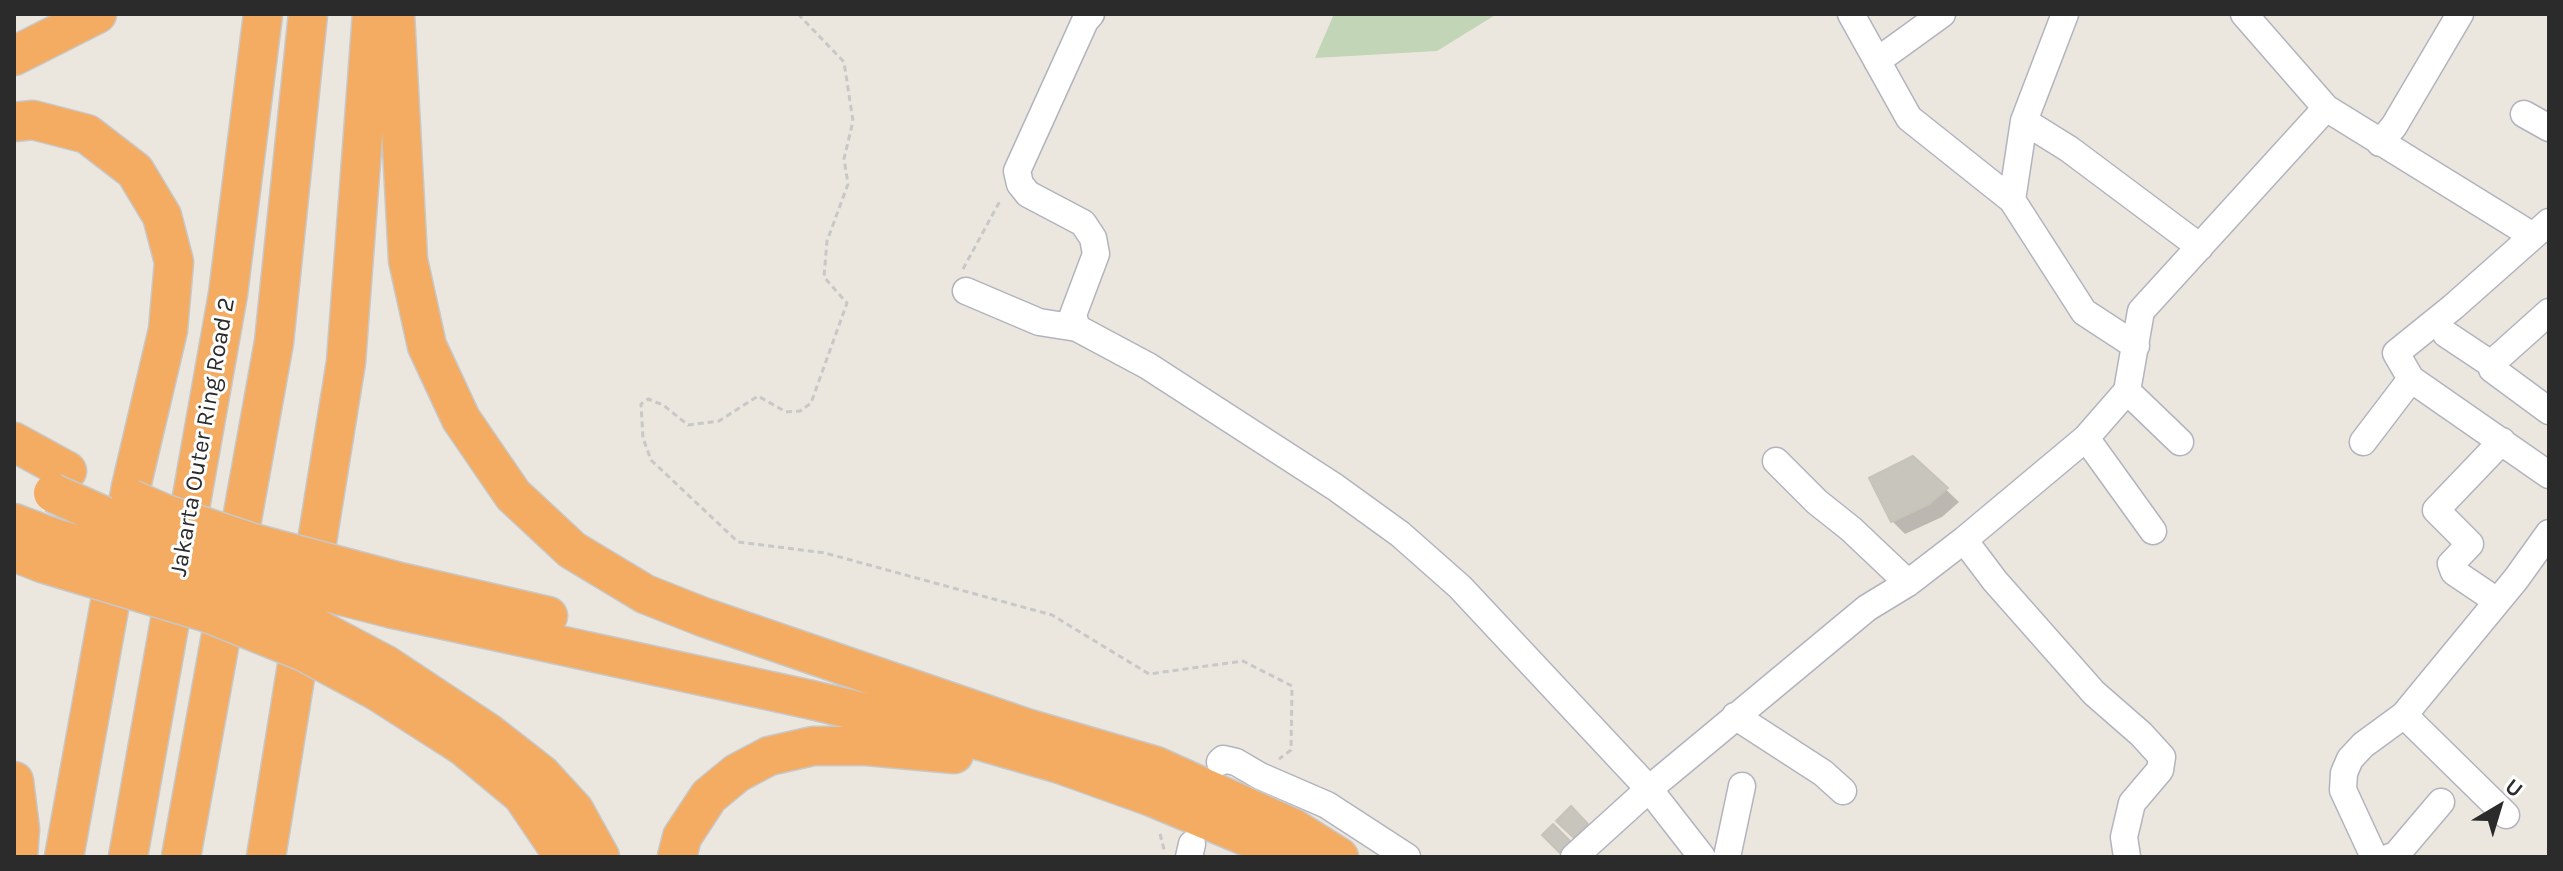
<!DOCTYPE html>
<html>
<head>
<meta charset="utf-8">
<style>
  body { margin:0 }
  #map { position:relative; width:2563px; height:871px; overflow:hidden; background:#ece7de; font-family:Karla,sans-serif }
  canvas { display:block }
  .frame { position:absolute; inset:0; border:16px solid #2b2b2b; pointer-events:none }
  .north { position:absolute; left:2459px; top:767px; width:80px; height:80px; -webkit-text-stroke:6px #fff; paint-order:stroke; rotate:38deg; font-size:22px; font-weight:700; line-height:32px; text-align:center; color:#2b2b2b }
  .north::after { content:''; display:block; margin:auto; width:28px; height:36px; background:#2b2b2b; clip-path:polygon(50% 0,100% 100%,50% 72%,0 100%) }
</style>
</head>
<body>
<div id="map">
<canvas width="2563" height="871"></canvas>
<div class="frame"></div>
<div class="north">U</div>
</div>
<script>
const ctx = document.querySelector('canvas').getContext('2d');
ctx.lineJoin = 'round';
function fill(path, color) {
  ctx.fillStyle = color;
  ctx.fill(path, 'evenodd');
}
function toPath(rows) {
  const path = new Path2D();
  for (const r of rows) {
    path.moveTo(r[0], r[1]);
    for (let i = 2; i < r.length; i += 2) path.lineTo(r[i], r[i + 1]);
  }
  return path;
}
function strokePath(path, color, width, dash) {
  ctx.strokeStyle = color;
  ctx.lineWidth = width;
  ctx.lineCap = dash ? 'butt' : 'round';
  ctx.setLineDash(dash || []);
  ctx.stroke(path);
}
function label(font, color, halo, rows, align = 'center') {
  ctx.font = font + ' Karla,sans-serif';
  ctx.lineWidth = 6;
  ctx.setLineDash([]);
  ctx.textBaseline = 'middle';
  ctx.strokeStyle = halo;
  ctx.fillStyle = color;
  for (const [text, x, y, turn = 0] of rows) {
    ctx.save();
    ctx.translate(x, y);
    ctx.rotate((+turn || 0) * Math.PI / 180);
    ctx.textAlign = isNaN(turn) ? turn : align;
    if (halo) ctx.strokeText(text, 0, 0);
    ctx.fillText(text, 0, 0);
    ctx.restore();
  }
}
const cemetery = toPath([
  [1334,14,1497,14,1437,51,1315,58]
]);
const shadow = toPath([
  [1913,458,1959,502,1942,517,1905,534,1892,521]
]);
const building = toPath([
  [1913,456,1948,488,1929,504,1891,522,1869,478,1913,456],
  [1571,806,1588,824,1574,838,1556,821,1571,806],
  [1553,824,1571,842,1560,853,1542,835,1553,824]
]);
const path = toPath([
  [798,14,844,62,853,121,844,159,848,184,827,241,824,277,847,303,811,403,800,411,786,412,758,396,719,421,688,425,663,405,648,399,641,404,643,438,651,460,738,542,825,553,1052,615,1149,674,1243,661,1292,686,1291,750,1279,759],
  [963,269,1001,199],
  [1160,834,1165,853]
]);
const minor = toPath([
  [1851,14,1909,118,2012,200,2084,312,2136,346],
  [2244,14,2326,108],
  [1877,61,1942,14],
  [2524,114,2549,128],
  [2024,121,2069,149,2200,247],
  [2380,143,2394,126,2460,14],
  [2012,200,2024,121,2065,14],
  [2549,222,2453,307,2396,353,2411,379,2549,475],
  [966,291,1039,322,1077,328,1148,366,1335,487,1400,534,1460,587,1649,789,1574,857],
  [2549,312,2491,364,2492,369,2549,411],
  [1077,328,1073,315,1096,254,1093,238,1083,223,1028,194,1020,184,1017,171,1085,21,1091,14],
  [2446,334,2491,364],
  [2127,391,2180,442],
  [2086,438,2153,531],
  [2363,442,2411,379],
  [1776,461,1817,502,1851,529,1908,583],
  [1964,540,1995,581,2094,693,2141,734,2162,757,2160,770,2132,803,2124,837,2127,857],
  [2497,601,2454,572,2451,564,2470,544,2436,510,2502,441],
  [2404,715,2506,815],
  [1735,716,1823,773,1843,791],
  [1220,762,1223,759,1236,762,1260,776,1327,805,1407,857],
  [1189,857,1192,844],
  [1702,857,1649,789,1867,608,1908,583,1964,540,2086,438,2127,391,2141,311,2326,108,2533,236],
  [1727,857,1742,786],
  [2374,857,2343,790,2344,773,2350,759,2363,745,2404,715,2516,579,2549,533],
  [2390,857,2396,855,2441,802]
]);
const highway = toPath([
  [395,14,408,260,427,346,461,419,513,495,572,550,645,594,703,617,1026,728,1156,766,1293,828,1339,857],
  [14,56,97,14],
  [14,122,33,120,87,134,135,171,162,216,174,262,168,330,131,487,64,857],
  [14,442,67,471],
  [14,523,51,537],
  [14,552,42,563],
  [400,582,548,616],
  [393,609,812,700,967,737,1060,764,1152,797,1267,845,1287,857],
  [386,665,487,732,542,775,574,810,600,857],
  [377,691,463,746,522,795,558,848,561,857],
  [14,781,20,829,18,857],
  [128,857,228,294,263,14],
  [181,857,274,342,308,14],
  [266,857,346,362,372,14],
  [677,857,682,837,709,796,737,773,769,756,813,746,867,746,954,754]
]);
const highwayBridge = toPath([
  [53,493,156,539,245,571,393,609],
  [131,499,163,513,250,542,400,582],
  [51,537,169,571,288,613,386,665],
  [42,563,205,612,304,652,377,691]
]);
const streetNames = [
  ["Jakarta Outer Ring Road 2",203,437,-80]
];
fill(cemetery, '#c3d5b7');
fill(shadow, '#0003');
fill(building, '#c8c5bd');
strokePath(building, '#c7c3b8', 2);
strokePath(minor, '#b2b3be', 29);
strokePath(highway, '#c8c8c8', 41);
strokePath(path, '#c8c8c8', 3, [6, 4]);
strokePath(minor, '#fff', 26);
strokePath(highway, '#f4ab62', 38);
strokePath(highwayBridge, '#c8c8c8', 41, []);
strokePath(highwayBridge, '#f4ab62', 38);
label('24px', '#2b2b2b', '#fff', streetNames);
</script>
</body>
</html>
